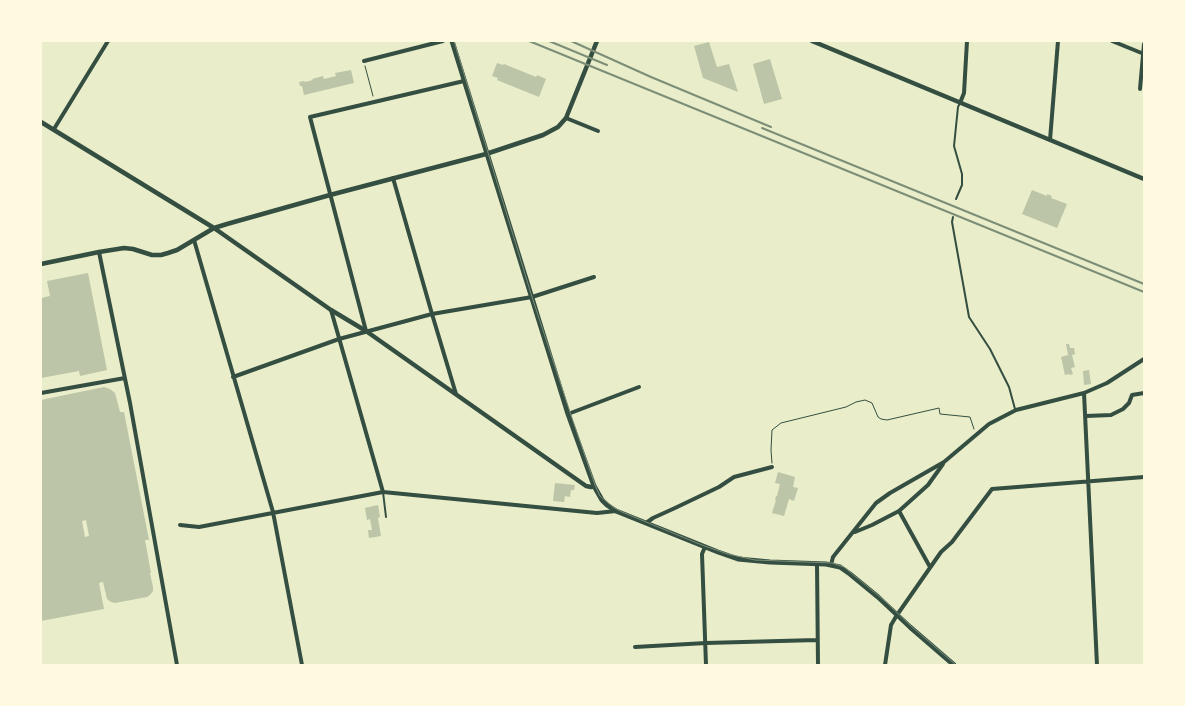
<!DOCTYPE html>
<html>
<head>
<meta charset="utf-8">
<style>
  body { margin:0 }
  #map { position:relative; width:1185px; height:706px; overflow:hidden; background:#e9edc9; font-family:"Open Sans",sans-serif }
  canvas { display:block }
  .frame { position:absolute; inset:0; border:42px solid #fefae0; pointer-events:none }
</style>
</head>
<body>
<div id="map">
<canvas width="1185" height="706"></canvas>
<div class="frame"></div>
</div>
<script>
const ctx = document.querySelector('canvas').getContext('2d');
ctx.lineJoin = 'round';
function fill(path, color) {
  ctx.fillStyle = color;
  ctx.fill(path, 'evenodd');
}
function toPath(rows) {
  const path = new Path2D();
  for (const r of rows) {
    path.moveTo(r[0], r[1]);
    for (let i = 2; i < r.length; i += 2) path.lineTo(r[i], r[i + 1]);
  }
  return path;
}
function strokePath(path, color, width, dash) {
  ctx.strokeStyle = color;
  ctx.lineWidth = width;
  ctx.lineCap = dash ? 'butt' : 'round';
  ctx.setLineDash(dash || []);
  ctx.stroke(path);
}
const building = toPath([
  [709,42,717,67,729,64,738,92,703,78,694,46],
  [770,59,782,99,764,104,753,64],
  [497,63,503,65,504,64,536,77,537,75,546,79,539,97,497,80,498,78,492,76],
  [351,70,354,83,304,95,302,86,300,86,299,82,304,81,305,82,313,80,312,79,323,76,324,79,336,76,335,73],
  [1032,190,1047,196,1047,194,1052,196,1051,198,1067,204,1057,228,1022,214],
  [88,273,107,370,80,376,79,371,41,378,41,298,50,296,47,281],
  [1066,344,1069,344,1070,348,1074,348,1075,354,1072,355,1075,367,1071,368,1073,374,1070,375,1069,374,1065,375,1061,357,1068,355],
  [1089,370,1091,384,1084,385,1083,371],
  [104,387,110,389,115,393,120,412,124,412,149,540,145,540,151,573,150,573,153,587,153,591,150,595,147,597,115,603,111,602,107,599,103,582,99,583,104,609,41,621,41,400],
  [86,520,89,536,85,537,82,521],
  [778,472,795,477,793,487,798,488,794,501,789,499,784,516,772,513,776,500,775,500,776,496,777,496,780,484,775,483],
  [555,483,575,485,574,490,571,490,570,497,565,496,564,502,553,501],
  [378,505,380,517,378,518,381,536,369,538,368,530,372,530,370,519,367,520,365,508]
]);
const path = toPath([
  [365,66,373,96],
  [772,463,771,450,772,430,781,423,846,407,856,402,865,400,872,403,878,417,881,419,887,420,939,408,940,414,970,417,974,429]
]);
const service = toPath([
  [956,199,962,185,962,174,954,146,958,107,960,103],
  [953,217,952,222,969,317,990,349,1009,387,1015,409],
  [383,492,386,517]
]);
const minor = toPath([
  [1112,41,1144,54],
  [364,61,443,41],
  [1140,89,1144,44],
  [960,103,964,93,967,41],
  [566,118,598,131],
  [54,129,108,41],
  [1050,140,1058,41],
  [393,178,432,314,456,394],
  [194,240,273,512,302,665],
  [99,252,130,403,177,665],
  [331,310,383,492],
  [366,331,310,117,464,81],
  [233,377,339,339,432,314,532,297,594,277],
  [41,393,125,378],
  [1084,393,1097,665],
  [568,414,639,387],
  [1086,416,1111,415,1123,409,1129,403,1132,395,1144,393],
  [899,511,930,567],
  [646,523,653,518,675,508,719,487,734,477,772,467],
  [180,525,199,527,383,492,597,513,616,511],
  [855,532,872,525,899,511,928,485,943,464],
  [705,547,702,554,706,665],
  [817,564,818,665],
  [831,565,833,557,876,503,890,493,944,462,989,424,1016,410,1084,393,1107,383,1144,359],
  [635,647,706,643,817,640],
  [885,665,891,625,897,615,941,552,952,542,992,489,1144,477]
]);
const tertiary = toPath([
  [812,41,1144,179],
  [41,122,214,228,331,310,366,331,586,486,591,487,594,486],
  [41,264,99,252,124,248,133,249,152,255,161,255,168,253,177,250,214,228,227,224,330,195,486,154,543,135,558,127,566,118,597,41]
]);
const secondary = toPath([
  [452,41,568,414,594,486,602,500,607,505,616,511,718,552,738,559,770,562,826,564,840,567,850,574,878,597,910,627,954,665]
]);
const tram = toPath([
  [454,41,532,297,572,418,595,485,600,496,613,507,622,512,702,545,728,554,755,560,832,563,844,567,885,601,911,626,956,665]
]);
const rail = toPath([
  [529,41,1144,292],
  [549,41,607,65],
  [571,41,651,77,771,127],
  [762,128,1144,284]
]);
fill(building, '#bcc5a7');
strokePath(path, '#344e41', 1);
strokePath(service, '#344e41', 2);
strokePath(minor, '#344e41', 4);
strokePath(tertiary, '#344e41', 4.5);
strokePath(secondary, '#344e41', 5);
strokePath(tram, '#7c8e77', 1);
strokePath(rail, '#7c8e77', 2);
</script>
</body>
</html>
